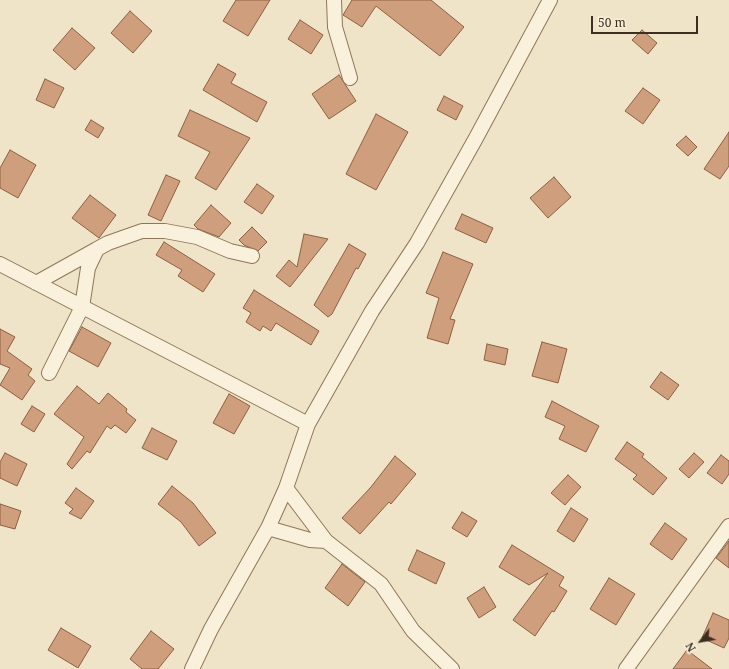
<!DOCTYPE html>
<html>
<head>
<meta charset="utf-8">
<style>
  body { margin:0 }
  #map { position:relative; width:729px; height:669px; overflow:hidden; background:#f0e4c8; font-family:"Noto Serif",serif }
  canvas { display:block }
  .north { position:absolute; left:681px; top:621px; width:40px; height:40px; -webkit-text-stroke:3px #f7eed8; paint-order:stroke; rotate:239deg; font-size:11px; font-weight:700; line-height:16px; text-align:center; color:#3d2e20 }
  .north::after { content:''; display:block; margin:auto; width:14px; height:18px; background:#3d2e20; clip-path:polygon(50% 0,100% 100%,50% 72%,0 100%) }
  .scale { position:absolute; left:591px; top:16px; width:107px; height:18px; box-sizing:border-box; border:2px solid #3d2e20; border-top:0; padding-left:5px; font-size:12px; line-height:14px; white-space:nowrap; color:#3d2e20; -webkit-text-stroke:3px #f7eed8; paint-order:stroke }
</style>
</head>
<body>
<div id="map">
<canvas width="729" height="669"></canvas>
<div class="north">N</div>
<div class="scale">50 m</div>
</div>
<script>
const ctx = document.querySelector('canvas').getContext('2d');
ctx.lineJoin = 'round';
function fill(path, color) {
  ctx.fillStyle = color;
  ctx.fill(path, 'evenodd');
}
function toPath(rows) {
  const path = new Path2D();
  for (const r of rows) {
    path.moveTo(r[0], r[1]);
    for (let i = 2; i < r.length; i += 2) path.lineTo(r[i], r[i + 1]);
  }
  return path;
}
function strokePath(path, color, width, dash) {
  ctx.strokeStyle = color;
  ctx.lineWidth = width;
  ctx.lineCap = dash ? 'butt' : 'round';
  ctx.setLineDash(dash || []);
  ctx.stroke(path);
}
const building = toPath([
  [236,0,270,0,248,36,223,21,236,0],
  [352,0,431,0,464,27,440,56,376,6,362,27,343,15,352,0],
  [130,11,152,31,133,53,111,33,130,11],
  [300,20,323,35,311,54,288,39,300,20],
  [72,28,95,48,75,70,53,50,72,28],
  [642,30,657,43,648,54,632,40,642,30],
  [218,64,236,74,231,83,267,102,257,122,203,90,218,64],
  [339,75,356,101,329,119,312,94,339,75],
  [45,79,64,88,54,108,36,100,45,79],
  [643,88,660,100,643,124,625,111,643,88],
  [444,96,463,106,456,120,437,110,444,96],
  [190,110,250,138,216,190,195,178,210,152,178,136,190,110],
  [376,114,408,132,376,190,346,174,376,114],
  [91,120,104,128,98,138,85,130,91,120],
  [729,132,729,166,720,179,704,169,729,132],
  [686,136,697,147,688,156,676,145,686,136],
  [10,150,36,165,18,198,0,188,0,168,10,150],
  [166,175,180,181,161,221,148,215,166,175],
  [554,177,571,197,548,218,530,198,554,177],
  [257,184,274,196,262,214,244,202,257,184],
  [90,195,116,215,99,238,72,218,90,195],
  [211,205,231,223,219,237,198,229,194,225,211,205],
  [462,214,493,228,486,243,455,229,462,214],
  [252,227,267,242,258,251,244,245,239,240,252,227],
  [304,234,328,239,290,287,276,276,289,260,297,267,304,234],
  [164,242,215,274,203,292,178,276,182,270,156,255,164,242],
  [349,244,366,254,358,269,356,268,332,314,328,317,314,305,349,244],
  [443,252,473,264,450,319,455,320,448,344,427,338,439,298,426,293,443,252],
  [254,290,319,331,311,345,276,323,271,331,263,326,260,331,246,322,251,313,243,308,254,290],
  [82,327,111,343,98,367,69,351,82,327],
  [0,329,15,337,7,351,32,369,28,375,35,381,22,400,0,385,10,368,0,364,0,329],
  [542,342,567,349,558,383,532,376,542,342],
  [487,344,508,349,505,365,484,360,487,344],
  [661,372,679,385,668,400,650,387,661,372],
  [77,386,99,404,108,393,127,409,126,412,136,420,126,433,115,425,111,429,107,426,90,453,87,451,72,469,67,464,84,437,54,414,77,386],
  [229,394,250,406,234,434,213,423,229,394],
  [552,401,599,426,586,452,559,439,565,426,545,417,552,401],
  [32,406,45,414,34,432,21,424,32,406],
  [152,428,177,441,167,460,142,448,152,428],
  [627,442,644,454,642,457,667,478,653,495,633,479,637,475,615,459,627,442],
  [5,453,27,464,17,486,0,478,0,462,5,453],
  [694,453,704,462,689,478,679,469,694,453],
  [721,455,729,461,729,474,722,484,707,473,721,455],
  [395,456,416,474,391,504,389,502,360,534,342,518,371,487,395,456],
  [568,475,581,487,565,505,551,493,568,475],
  [172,486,193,503,216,533,199,546,181,522,158,504,172,486],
  [76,488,94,501,81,519,69,513,73,509,65,503,76,488],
  [0,504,21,511,15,529,0,525,0,504],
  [571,508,588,519,574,542,557,531,571,508],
  [462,512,477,521,467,537,452,528,462,512],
  [665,523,687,539,672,560,650,544,665,523],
  [729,541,729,568,716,558,729,541],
  [512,545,564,577,559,586,567,591,554,612,552,611,535,636,513,620,548,573,529,585,499,567,512,545],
  [417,550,445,563,436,584,408,570,417,550],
  [342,564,365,582,348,606,325,588,342,564],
  [609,578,635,594,616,625,590,609,609,578],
  [484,587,496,607,479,618,467,598,484,587],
  [713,613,729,620,729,638,724,648,702,638,713,613],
  [61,628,91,646,78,668,48,650,61,628],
  [151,631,174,649,158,669,142,669,130,659,151,631],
  [687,650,712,669,673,669,687,650]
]);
const minor = toPath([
  [334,0,335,27,350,78],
  [0,264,308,424],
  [36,283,97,249],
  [49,373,82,307,88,268,97,249,108,243,142,231,165,231,197,237,230,251,252,256],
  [286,488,326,541,381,584,413,631,452,669],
  [268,528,310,540,326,541],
  [192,669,211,629,268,528,286,488,308,424,372,311,417,243,476,138,550,0],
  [626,669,729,526]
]);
fill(building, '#cf9f7d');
strokePath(building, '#8d5f41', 1);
strokePath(minor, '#8d765c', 16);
strokePath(minor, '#faf1dc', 14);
</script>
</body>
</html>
